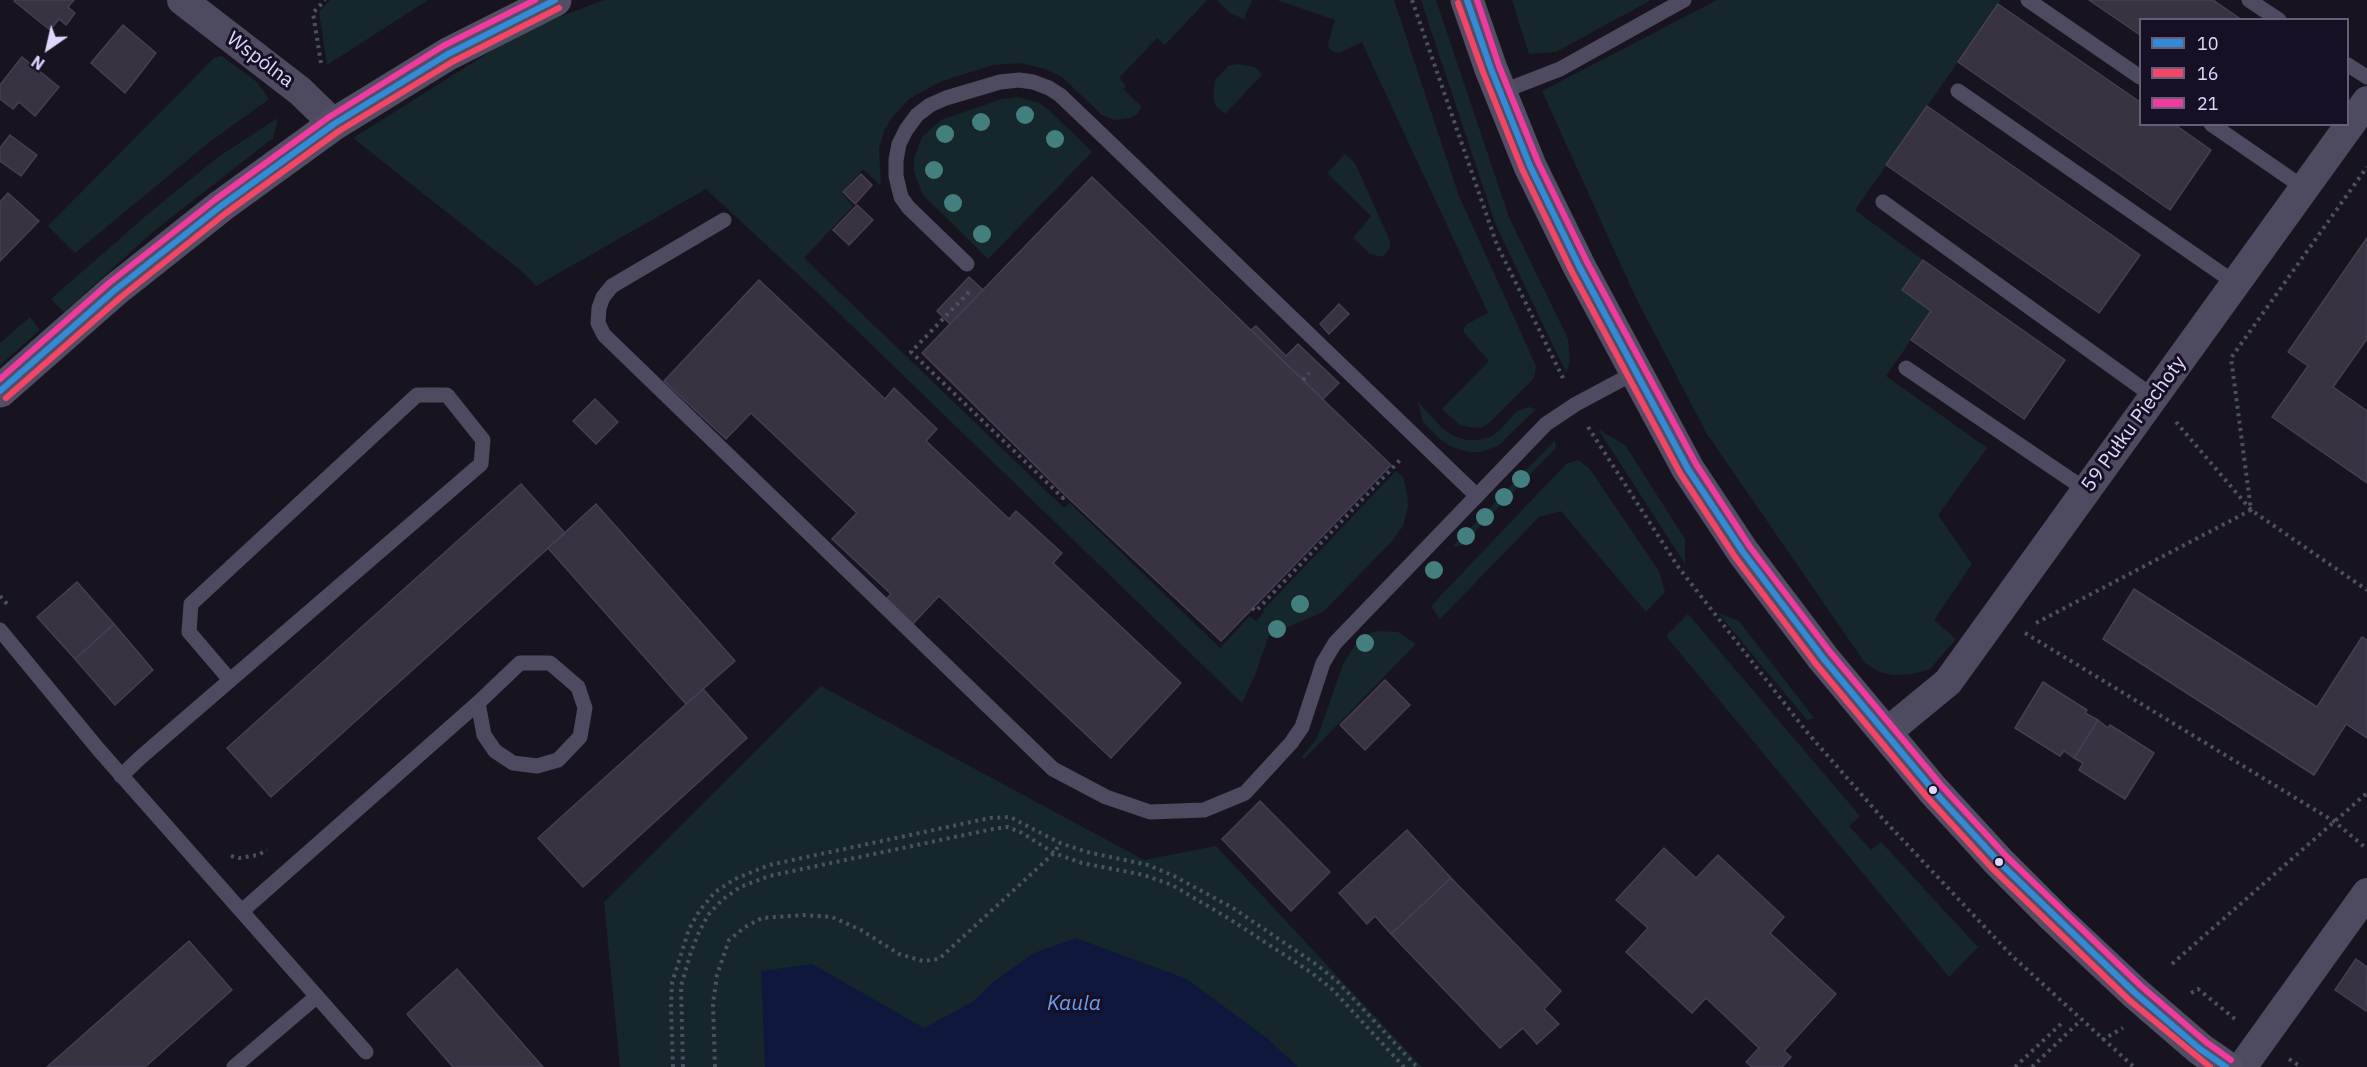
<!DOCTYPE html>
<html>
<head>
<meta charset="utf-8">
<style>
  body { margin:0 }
  #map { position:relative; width:2367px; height:1067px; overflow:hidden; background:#18141f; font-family:"IBM Plex Sans",sans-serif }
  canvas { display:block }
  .legend { position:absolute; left:2139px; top:18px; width:210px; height:108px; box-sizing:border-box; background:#171024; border:2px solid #675f7a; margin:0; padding:8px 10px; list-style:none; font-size:18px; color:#e0d6fc }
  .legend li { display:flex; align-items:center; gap:12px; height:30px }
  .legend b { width:30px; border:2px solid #675f7a }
  .north { position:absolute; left:18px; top:18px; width:60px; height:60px; -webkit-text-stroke:4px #171024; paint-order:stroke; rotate:214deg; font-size:16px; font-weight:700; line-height:24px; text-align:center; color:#e0d6fc }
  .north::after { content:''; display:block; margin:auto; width:21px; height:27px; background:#e0d6fc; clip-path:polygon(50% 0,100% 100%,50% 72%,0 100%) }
</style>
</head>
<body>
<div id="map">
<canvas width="2367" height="1067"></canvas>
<ul class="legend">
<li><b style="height:8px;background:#338bd7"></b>10</li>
<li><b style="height:8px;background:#f34667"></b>16</li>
<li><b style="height:8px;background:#f13a9d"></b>21</li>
</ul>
<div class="north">N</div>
</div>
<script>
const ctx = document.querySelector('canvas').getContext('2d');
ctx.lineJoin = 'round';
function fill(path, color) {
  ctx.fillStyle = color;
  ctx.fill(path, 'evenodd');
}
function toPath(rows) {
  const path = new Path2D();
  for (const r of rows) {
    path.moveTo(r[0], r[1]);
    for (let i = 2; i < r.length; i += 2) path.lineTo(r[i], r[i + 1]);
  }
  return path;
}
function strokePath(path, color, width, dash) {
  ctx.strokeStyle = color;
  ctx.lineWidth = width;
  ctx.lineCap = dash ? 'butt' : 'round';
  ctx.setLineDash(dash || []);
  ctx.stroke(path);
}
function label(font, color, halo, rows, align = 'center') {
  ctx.font = font + ' "IBM Plex Sans",sans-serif';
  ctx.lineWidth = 6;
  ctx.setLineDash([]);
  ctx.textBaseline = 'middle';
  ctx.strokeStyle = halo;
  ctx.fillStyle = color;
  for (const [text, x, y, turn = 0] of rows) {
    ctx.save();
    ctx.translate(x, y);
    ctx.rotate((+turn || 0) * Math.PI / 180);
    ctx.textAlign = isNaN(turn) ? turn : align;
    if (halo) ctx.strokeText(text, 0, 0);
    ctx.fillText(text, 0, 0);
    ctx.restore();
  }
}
const green = toPath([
  [330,0,428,0,327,65,319,12],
  [604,0,1207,0,1165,45,1157,38,1119,78,1126,86,1123,89,1142,107,1137,114,1130,118,1114,120,1102,115,1062,77,1045,69,1021,63,993,65,942,81,910,98,891,119,884,131,879,148,881,186,863,169,841,193,853,206,804,258,1064,508,1070,503,1220,648,1250,616,1256,621,1264,612,1263,610,1396,471,1403,477,1407,493,1408,506,1403,526,1393,540,1323,612,1269,635,1255,675,1242,703,818,293,706,189,536,286,525,274,353,138,523,31],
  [1217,0,1252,0,1244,19,1230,13],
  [1277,0,1394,0,1459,196,1536,366,1534,378,1489,423,1483,427,1475,428,1460,425,1442,409,1489,361,1463,331,1467,324,1488,313,1368,56,1362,42,1339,53,1334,52,1329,48,1328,43,1335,20],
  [1421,0,1436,0,1509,217,1568,339,1570,362,1566,373,1495,223],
  [1512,0,1651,0,1556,52,1529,54],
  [1717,0,2001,0,1855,210,1923,260,1902,290,1931,311,1886,376,1987,448,1938,515,1972,564,1934,620,1956,639,1930,669,1912,674,1894,675,1879,672,1865,663,1707,434,1635,296,1542,91],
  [222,56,258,83,269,99,207,144,75,253,48,226,214,58],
  [1237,64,1255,67,1262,75,1226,113,1224,113,1217,107,1213,98,1215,80,1228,66],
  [1019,97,1039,103,1049,110,1092,152,988,259,923,195,914,172,914,159,922,137,941,120,1002,99],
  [278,118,273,138,154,231,64,312,51,299,148,214,218,157],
  [1345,154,1355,163,1390,241,1390,248,1382,257,1370,254,1353,238,1371,216,1327,173],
  [30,317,40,330,0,365,0,343],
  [1418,402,1443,429,1454,436,1466,440,1478,440,1490,437,1500,430,1517,411,1529,407,1536,409,1498,446,1480,452,1468,452,1450,446,1440,439,1423,422],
  [1598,429,1625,445,1685,539,1685,564],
  [1555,440,1556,448,1462,545,1452,547],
  [1578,460,1589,468,1659,571,1665,592,1646,612,1561,511,1539,517,1440,619,1431,606,1566,464],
  [1718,613,1739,621,1814,718,1807,720],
  [1688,614,1860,816,1849,826,1871,850,1881,842,1978,947,1949,977,1666,636],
  [1378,631,1398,632,1416,644,1304,759,1302,757,1317,738,1344,662,1358,641,1367,634],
  [821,686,1144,860,1216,846,1422,1067,620,1067,604,902]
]);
const water = toPath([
  [1076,938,1187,979,1268,1039,1298,1067,765,1067,761,971,812,964,924,1028,974,1001,993,982,1034,953]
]);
const building = toPath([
  [15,0,74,0,68,7,75,13,66,25,59,19,50,30,14,1,15,0],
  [2089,0,2213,0,2242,20,2140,20,2140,35,2089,0],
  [1998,4,2140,102,2140,124,2174,124,2211,150,2170,210,1958,62,1998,4],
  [123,25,156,53,125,93,91,63,123,25],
  [22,57,59,87,35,116,19,102,13,109,0,99,0,85,22,57],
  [1927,106,2140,255,2099,313,1886,165,1927,106],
  [10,135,37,155,21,176,0,161,0,148,10,135],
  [861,174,872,185,855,204,843,192,861,174],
  [1092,177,1391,465,1221,641,1065,495,922,353,1092,177],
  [8,193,39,221,0,261,0,202,8,193],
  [857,205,873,220,849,245,833,230,857,205],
  [2367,238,2367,339,2333,387,2367,411,2367,483,2272,417,2308,366,2288,352,2367,238],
  [1923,260,2065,360,2024,419,1911,340,1931,311,1902,290,1923,260],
  [969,277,983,290,950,324,937,311,969,277],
  [759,280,885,399,894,388,937,429,926,441,1009,519,1016,511,1062,553,1053,563,1181,683,1111,758,939,596,909,628,882,603,891,594,832,539,857,513,751,413,726,439,664,381,759,280],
  [1339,304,1349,314,1329,334,1320,324,1339,304],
  [1256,326,1286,356,1298,344,1339,383,1323,399,1251,330,1256,326],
  [595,399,618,422,596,444,573,421,595,399],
  [521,484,565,533,271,797,227,748,521,484],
  [596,504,735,661,686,704,548,548,596,504],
  [77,582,114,624,75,659,37,617,77,582],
  [2134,589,2317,707,2362,637,2367,640,2367,738,2346,724,2314,775,2103,639,2134,589],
  [114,624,153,670,115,705,75,659,114,624],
  [1385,680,1410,705,1365,750,1340,725,1385,680],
  [2043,682,2087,710,2085,713,2098,720,2074,758,2064,751,2060,756,2015,728,2043,682],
  [703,689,747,738,583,887,538,838,703,689],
  [2098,720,2108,728,2110,725,2154,753,2125,799,2079,770,2083,763,2074,758,2098,720],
  [1260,801,1330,872,1291,911,1222,839,1260,801],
  [1407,830,1451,878,1391,934,1375,916,1367,924,1339,893,1407,830],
  [1664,848,1696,878,1718,855,1784,917,1770,933,1836,994,1784,1051,1791,1057,1782,1067,1752,1067,1746,1062,1759,1048,1706,998,1692,1013,1626,952,1648,928,1616,900,1664,848],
  [1451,878,1561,991,1544,1009,1559,1024,1537,1044,1523,1028,1500,1048,1391,934,1451,878],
  [189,941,232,990,145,1067,47,1067,189,941],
  [2356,959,2367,967,2366,1011,2335,990,2356,959],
  [457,969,543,1067,453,1067,407,1014,457,969]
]);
const path = toPath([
  [1412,0,1497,245,1564,380],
  [321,63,313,13,325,0],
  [969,292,911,352,1063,498,1065,495],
  [1303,380,1309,373],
  [2176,422,2251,510,2367,590],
  [1588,427,1679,568,1806,731,1883,819,2012,956,2134,1067],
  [0,596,7,604],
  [1252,608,1256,611,1400,460],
  [2036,623,2251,510,2231,358,2367,167],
  [2025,633,2335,822,2367,849],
  [231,856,239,858,258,855,267,850],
  [2172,964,2367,793],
  [2191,993,2198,989,2235,1019],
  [2102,1040,2123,1028],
  [2289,1059,2301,1067],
  [673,1067,671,1006,672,983,689,929,700,910,715,892,735,879,769,865,990,818,1010,817,1060,843,1087,852,1148,865,1174,876,1233,908,1317,965,1338,982,1417,1067],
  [683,1067,681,986,691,952,699,932,708,915,722,900,740,887,769,876,993,829,1008,827,1022,833,1054,853,1082,863,1144,875,1172,885,1228,918,1312,973,1333,990,1404,1067],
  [715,1067,713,1004,717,975,729,940,745,927,762,918,804,915,832,917,861,930,899,954,923,961,939,959,1054,853,1060,843],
  [2015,1067,2064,1021],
  [2032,1067,2081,1020]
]);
const lane = toPath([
  [2028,0,2140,77],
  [2249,0,2279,20],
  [2348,65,2367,77],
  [1958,91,2235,283],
  [1501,92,1560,69,1684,0],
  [2211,124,2304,188],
  [1883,202,2154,397],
  [724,220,612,286,603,297,599,308,598,323,604,335,1053,769,1106,797,1150,812,1204,810,1245,793,1291,743,1302,727,1323,663,1335,643,1546,424,1576,404,1636,372],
  [967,264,908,207,901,197,896,176,896,160,899,144,906,130,917,115,930,105,946,98,1000,82,1019,80,1033,82,1049,88,1060,95,1104,137,1477,496],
  [1906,368,2086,490],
  [0,630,99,750,366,1052],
  [121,776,141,757,481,464,483,440,447,395,417,395,191,604,189,632,230,680],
  [242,911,478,703,520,663,550,663,578,687,585,708,580,737,558,760,537,766,513,763,495,751,484,735,478,703],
  [234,1067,316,997]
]);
const street = toPath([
  [182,0,300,91,334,124],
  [1886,733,1948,682,2367,101],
  [2242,1067,2367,893]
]);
const secondary = toPath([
  [1467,0,1491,69,1530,166,1579,266,1688,469,1743,552,1823,658,1933,790,1999,862,2054,917,2135,993,2200,1049,2226,1067],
  [0,391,115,290,221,206,334,124,448,54,555,0]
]);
const bus1 = toPath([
  [1467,0,1491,69,1530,166,1579,266,1688,469,1743,552,1823,658,1933,790,1999,862,2135,993,2200,1049,2226,1067],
  [0,391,115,290,221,206,334,124,448,54,555,0]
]);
const bus2 = toPath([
  [1458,3,1483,72,1522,169,1571,270,1680,473,1735,557,1816,664,1926,796,1992,868,2129,1000,2210,1067],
  [6,398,121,297,226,213,339,131,452,62,559,8]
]);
const bus3 = toPath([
  [1477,0,1499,66,1538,162,1587,262,1696,464,1750,547,1830,652,1940,784,2006,856,2141,986,2206,1042,2231,1060],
  [0,379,109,283,216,199,329,117,443,46,535,0]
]);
const trees = [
  [1025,115],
  [981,122],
  [945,134],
  [1055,139],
  [934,170],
  [953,203],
  [982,234],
  [1521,479],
  [1504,497],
  [1485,517],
  [1466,536],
  [1434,570],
  [1300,604],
  [1277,629],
  [1365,643]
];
const markers = [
  [1933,790,5,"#e0d6fc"],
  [1999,862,5,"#e0d6fc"]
];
const streetNames = [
  ["Wspólna",260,60,37],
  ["59 Pułku Piechoty",2134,424,-54]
];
const waterNames = [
  ["Kaula",1074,1004]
];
fill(green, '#15272b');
fill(water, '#0f183c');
fill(building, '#383241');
strokePath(building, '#463f52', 1.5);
strokePath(path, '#4a5160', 4, [3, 4.5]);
strokePath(lane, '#4e4a5f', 15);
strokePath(street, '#4e4a5f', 30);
strokePath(secondary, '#534d65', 33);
strokePath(bus1, '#338bd7', 6);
strokePath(bus2, '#f34667', 6);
strokePath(bus3, '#f13a9d', 6);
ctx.fillStyle = '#437f7f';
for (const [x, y] of trees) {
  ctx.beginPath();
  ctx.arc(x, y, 9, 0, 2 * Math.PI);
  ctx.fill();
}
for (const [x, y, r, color] of markers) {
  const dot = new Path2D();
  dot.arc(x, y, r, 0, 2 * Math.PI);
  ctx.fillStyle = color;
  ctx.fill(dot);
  strokePath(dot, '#171024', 2);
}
label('20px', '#e0d6fc', '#171024', streetNames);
label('italic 21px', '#6b9ff4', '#171024', waterNames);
</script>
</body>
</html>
